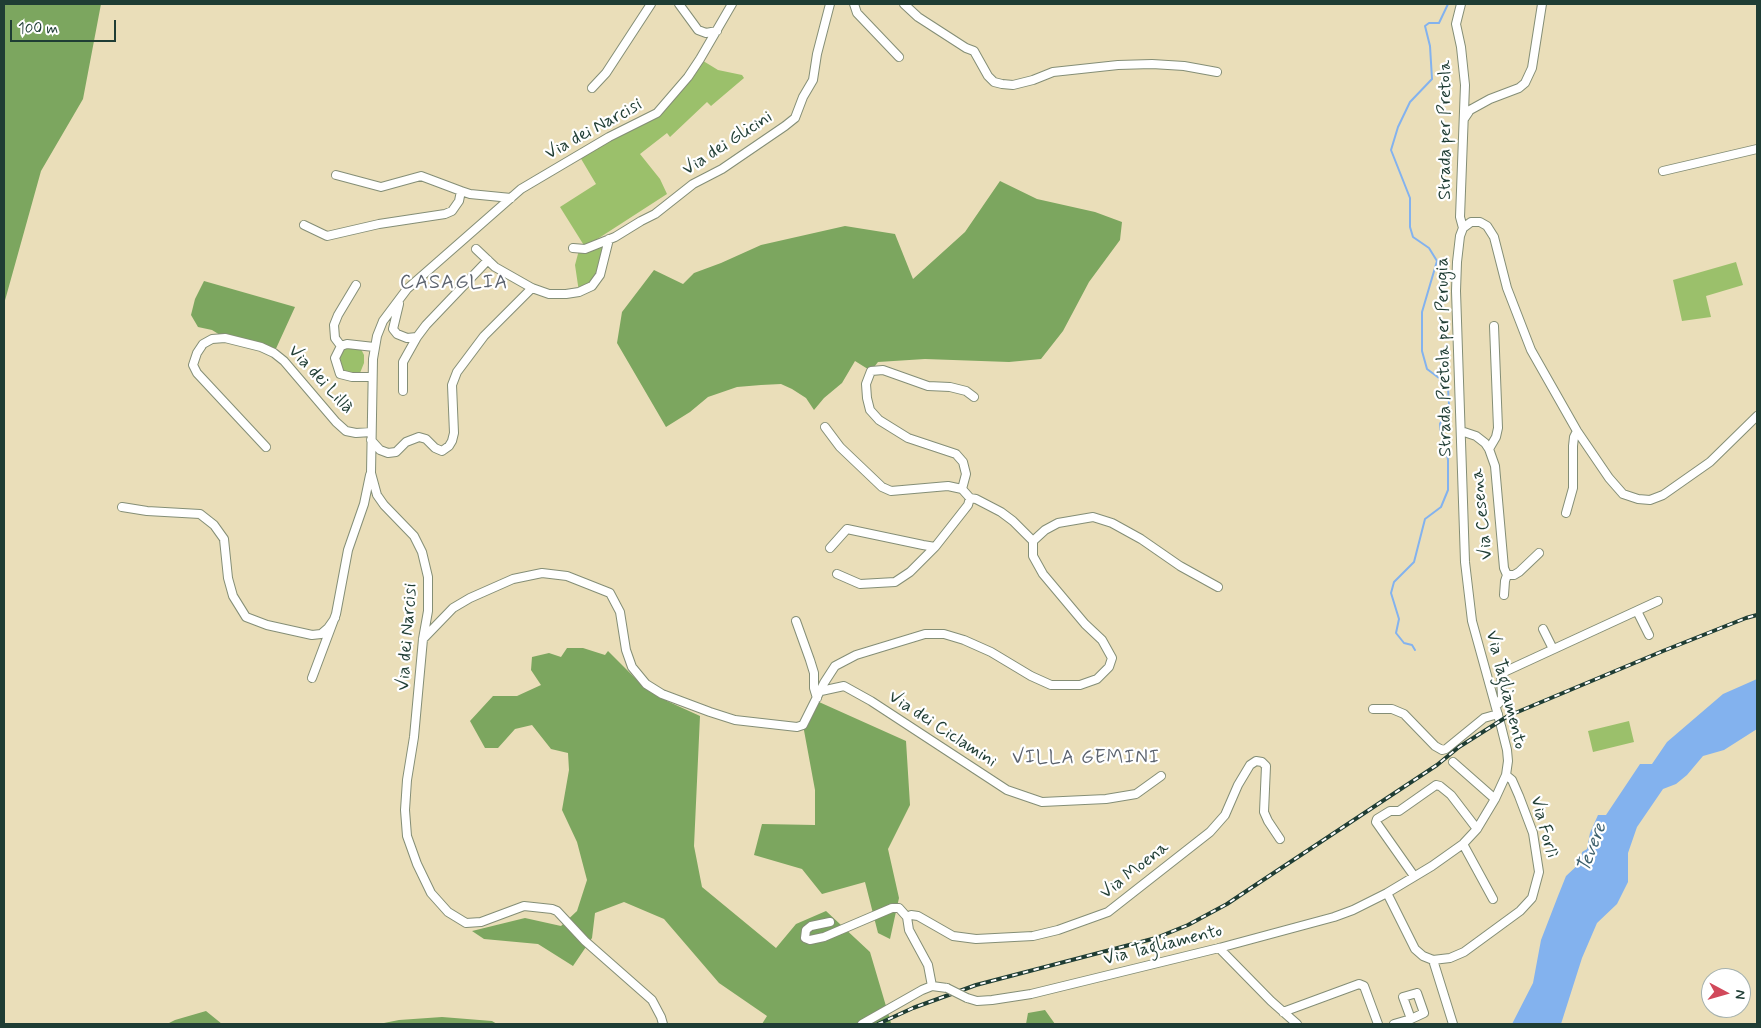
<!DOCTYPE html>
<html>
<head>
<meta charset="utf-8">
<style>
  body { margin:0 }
  #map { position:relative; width:1761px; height:1028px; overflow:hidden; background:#eadeb9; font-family:Mynerve,sans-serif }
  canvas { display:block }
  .frame { position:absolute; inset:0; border:5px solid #1f3d34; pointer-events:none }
  .north { position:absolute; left:1701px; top:968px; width:50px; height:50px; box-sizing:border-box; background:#fff; border:1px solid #a5b1ae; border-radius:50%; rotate:96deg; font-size:14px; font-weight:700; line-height:20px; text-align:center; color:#1f3d34 }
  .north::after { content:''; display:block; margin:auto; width:18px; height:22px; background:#d1495b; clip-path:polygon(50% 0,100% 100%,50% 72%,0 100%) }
  .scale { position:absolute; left:10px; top:20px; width:106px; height:22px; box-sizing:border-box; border:2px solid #1f3d34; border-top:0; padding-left:6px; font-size:15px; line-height:18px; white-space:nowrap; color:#1f3d34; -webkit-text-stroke:4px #fff; paint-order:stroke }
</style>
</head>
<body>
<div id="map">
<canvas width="1761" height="1028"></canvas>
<div class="frame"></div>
<div class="north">N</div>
<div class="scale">100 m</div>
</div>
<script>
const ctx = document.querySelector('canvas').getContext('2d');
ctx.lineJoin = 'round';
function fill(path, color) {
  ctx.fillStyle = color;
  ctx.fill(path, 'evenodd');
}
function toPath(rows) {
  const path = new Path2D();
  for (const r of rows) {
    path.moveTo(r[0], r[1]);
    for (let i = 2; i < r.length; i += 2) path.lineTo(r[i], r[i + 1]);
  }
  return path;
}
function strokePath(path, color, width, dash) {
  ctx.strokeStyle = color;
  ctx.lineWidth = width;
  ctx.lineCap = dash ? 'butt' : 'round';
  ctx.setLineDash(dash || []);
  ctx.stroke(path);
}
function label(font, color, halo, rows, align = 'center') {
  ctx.font = font + ' Mynerve,sans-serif';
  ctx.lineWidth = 4.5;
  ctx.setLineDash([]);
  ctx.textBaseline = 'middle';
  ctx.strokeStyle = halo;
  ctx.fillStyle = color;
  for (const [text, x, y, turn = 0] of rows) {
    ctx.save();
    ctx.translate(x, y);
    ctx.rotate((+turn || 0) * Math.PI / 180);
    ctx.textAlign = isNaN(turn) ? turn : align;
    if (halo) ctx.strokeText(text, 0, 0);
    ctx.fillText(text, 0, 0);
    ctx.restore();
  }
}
const green = toPath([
  [700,59,718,70,742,75,744,78,711,106,707,102,670,137,667,133,640,154,660,179,667,194,585,247,560,207,596,184,580,157,657,113],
  [609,239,600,275,579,292,575,265,579,250],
  [1736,262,1743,285,1706,296,1711,317,1682,321,1673,280],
  [360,347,364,355,364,363,360,373,350,374,341,371,339,357,344,348],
  [1629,721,1634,742,1593,752,1588,731]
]);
const forest = toPath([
  [4,4,101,4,83,99,41,171,4,304],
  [1000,181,1037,199,1095,212,1122,222,1120,240,1089,282,1063,331,1041,359,1009,362,925,359,878,362,871,371,855,361,842,383,824,398,814,410,806,398,792,389,781,384,761,385,737,387,708,397,690,412,666,427,617,343,622,312,654,270,683,284,694,273,721,263,761,245,845,226,895,234,913,279,965,232],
  [204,281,295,307,274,353,225,338,212,330,198,327,191,315,195,299],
  [567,648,583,648,605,655,608,651,638,681,667,701,700,716,694,846,702,887,776,948,796,924,826,911,870,952,891,1023,897,1024,762,1024,767,1016,719,983,664,919,624,902,595,913,592,938,573,966,538,944,484,939,472,931,525,918,561,926,577,911,587,880,577,842,562,810,569,770,568,753,551,749,532,725,515,729,498,748,485,748,470,721,493,696,517,696,541,685,531,670,532,657,549,653,561,657],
  [819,702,906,741,910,805,888,849,899,898,890,939,878,933,865,882,822,894,802,869,754,855,762,824,815,825,815,790,803,725],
  [1045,1010,1055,1024,1026,1024,1028,1013],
  [206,1011,222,1024,167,1024,175,1020],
  [442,1017,492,1021,497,1024,379,1024,399,1020]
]);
const water = toPath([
  [1757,679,1757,729,1724,750,1703,756,1687,775,1676,784,1663,789,1637,827,1628,853,1628,882,1617,904,1597,923,1582,958,1561,1024,1512,1024,1533,983,1541,940,1558,896,1566,876,1581,862,1582,852,1587,849,1590,833,1598,815,1606,815,1640,764,1652,764,1667,742,1723,694]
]);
const stream = toPath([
  [1415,650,1412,645,1404,643,1396,633,1399,619,1391,593,1394,582,1414,562,1425,519,1441,507,1448,490,1448,460,1444,440,1441,434,1440,424,1449,405,1448,388,1439,378,1427,369,1422,351,1422,312,1437,261,1429,248,1413,237,1410,227,1410,198,1391,150,1398,127,1410,102,1432,79,1430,46,1425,26,1429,23,1439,23,1448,4]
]);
const minor = toPath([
  [679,4,698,30,706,33,717,31],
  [854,4,857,13,899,57],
  [904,4,918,17,966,48,974,51,988,76,994,82,1002,84,1013,85,1033,80,1053,72,1118,65,1152,64,1184,66,1217,72],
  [1461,4,1456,24,1461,47,1465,85,1460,217,1463,228],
  [592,88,606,73,651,4],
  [1464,119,1470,110,1490,99,1519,88,1525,83,1532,68,1542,4],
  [1663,171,1757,149],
  [336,175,381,187,421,176,461,191],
  [304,225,327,236,379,224,445,214,452,211,459,201,461,191,470,194,511,198],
  [573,248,585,249,615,237,641,221,655,214,693,184,722,169,785,126,795,118,803,97,813,80,817,54,830,4],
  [476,249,495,267,532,288,549,294,566,294,579,292,592,286,600,275,609,239],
  [399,304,393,329,397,334,407,338,417,337],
  [341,346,335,338,334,325,338,315,356,285],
  [372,377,352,377,340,374,335,358,341,346,347,344,374,347],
  [403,391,403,362,417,337,426,325,488,260],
  [825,427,840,447,882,487,891,491,948,486,962,489,970,498,976,499,1001,512,1013,521,1033,541],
  [1461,431,1476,436,1485,443,1489,449,1495,466,1504,568,1507,575,1505,581,1504,595],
  [371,440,380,450,388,453,396,452,406,442,419,437,426,439,435,448,442,451,449,446,452,441,454,433,452,385,457,372,484,336,532,288],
  [266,447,197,373,193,365,197,353,203,344,212,339,225,338,261,347,274,353,284,361,336,422,346,431,356,433,371,432],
  [1489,449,1496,437,1498,428,1494,326],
  [962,489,966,474,963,462,956,454,908,438,879,420,870,410,867,398,866,384,871,371,883,370,928,386,950,387,966,391,974,397],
  [122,507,147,511,200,514,214,525,224,539,228,578,233,596,246,617,267,625,312,635,321,634,328,628,335,618],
  [1566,513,1573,488,1573,446,1574,437,1577,431],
  [830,548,847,529,923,545,935,547,968,505,970,498],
  [837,574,860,584,895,582,910,572,935,547],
  [1507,575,1514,575,1519,572,1539,553],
  [1637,611,1649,635],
  [796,621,810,660,814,673,814,688,817,698],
  [1543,629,1553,649],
  [423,639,453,608,470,598,513,579,542,573,567,576,610,593,620,612,626,650,632,667,646,684,662,694,710,712,735,720,797,727,803,725,824,683,835,666,856,655,925,634,944,634,964,640,991,652,1031,676,1051,685,1080,685,1097,679,1109,667,1112,658,1102,640,1085,624,1043,574,1033,556,1033,541,1045,530,1058,523,1093,517,1112,523,1141,539,1180,566,1218,587],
  [312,678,336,614,348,550,364,504,370,475],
  [821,691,844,686,871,701,1007,790,1042,802,1106,799,1136,794,1161,776],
  [1496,706,1500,702,1502,697,1501,679,1504,672,1658,601],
  [1373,709,1392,709,1404,714,1435,746,1442,750,1446,749,1484,718,1498,714],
  [1453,762,1495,799],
  [1463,844,1493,899],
  [1414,876,1376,822,1377,819,1390,811,1399,811,1436,785,1440,786,1451,795,1477,829],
  [1387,893,1415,949,1423,956,1433,960,1450,958,1464,952,1520,911,1532,898,1539,872,1533,833,1519,796,1512,780,1506,775],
  [830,922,811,926,806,930,805,938,810,940,824,937,892,908,899,908,907,917],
  [1219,948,1271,1001,1297,1024],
  [1433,960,1453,1024],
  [932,986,928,965,909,930,907,917,911,915,918,916,953,936,976,939,1033,936,1058,930,1108,912,1210,832,1225,815,1238,785,1250,765,1256,761,1262,762,1266,766,1264,812,1268,821,1280,839],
  [1417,993,1424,1013,1411,1019,1403,997,1417,993],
  [967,998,977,1001,992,1000,1031,994,1219,948,1334,917,1353,910,1387,893,1432,866,1463,844,1477,829,1495,799,1506,775,1508,761,1507,750,1501,726,1472,621,1465,562,1456,291,1457,262,1460,236,1463,228,1471,222,1480,222,1487,226,1494,237,1507,288,1531,350,1577,431,1609,478,1623,494,1638,499,1650,500,1663,495,1710,462,1757,416],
  [1283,1012,1359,984,1364,986,1378,1024],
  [663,1024,661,1017,652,1000,585,941,557,911,552,909,524,906,481,922,466,923,448,912,431,893,417,864,407,836,405,810,407,780,414,737,423,639,428,611,428,577,422,552,414,536,384,505,377,495,371,473,373,359,377,336,383,321,407,289,521,189,609,137,657,113,688,77,700,59,732,4],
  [862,1024,922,990,932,986,947,988],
  [1394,1024,1411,1019]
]);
const rail = toPath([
  [878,1024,913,1008,976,985,1156,938,1188,925,1227,904,1251,888,1437,765,1459,747,1508,716,1663,651,1746,618,1757,615]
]);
const minorBridge = toPath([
  [947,988,967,998]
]);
const streetNames = [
  ["Via dei Narcisi",594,130,-29],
  ["Strada per Pretola",1446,130,-90],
  ["Via dei Glicini",728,144,-33],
  ["Strada Pretola per Perugia",1445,357,-91],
  ["Via dei Lillà",320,380,47],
  ["Via Cesena",1483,514,-96],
  ["Via dei Narcisi",408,637,-86],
  ["Via Tagliamento",1505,690,76],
  ["Via dei Ciclamini",942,730,33],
  ["Via Forlì",1543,827,75],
  ["Via Moena",1135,871,-38],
  ["Via Tagliamento",1163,946,-14]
];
const neighbourhoodNames = [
  ["VILLA GEMINI",1086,759]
];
const waterNames = [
  ["Tevere",1593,848,-69]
];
const quarterNames = [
  ["CASAGLIA",454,284]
];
fill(green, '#9bc06b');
fill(forest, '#7ca65f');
fill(water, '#83b2ee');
strokePath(stream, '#83b2ee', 2);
strokePath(minor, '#848e76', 10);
strokePath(minor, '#fff', 8);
strokePath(rail, '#1f3d34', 4);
strokePath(rail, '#fff', 2, [5.5]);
strokePath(minorBridge, '#848e76', 10, []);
strokePath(minorBridge, '#fff', 8);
label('18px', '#1f3d34', '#fff', streetNames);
ctx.letterSpacing = '1px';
label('19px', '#5c636e', '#fff', neighbourhoodNames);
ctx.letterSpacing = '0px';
label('italic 19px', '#3d606c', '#fff', waterNames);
ctx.letterSpacing = '1px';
label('20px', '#5c636e', '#fff', quarterNames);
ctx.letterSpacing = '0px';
</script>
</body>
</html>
